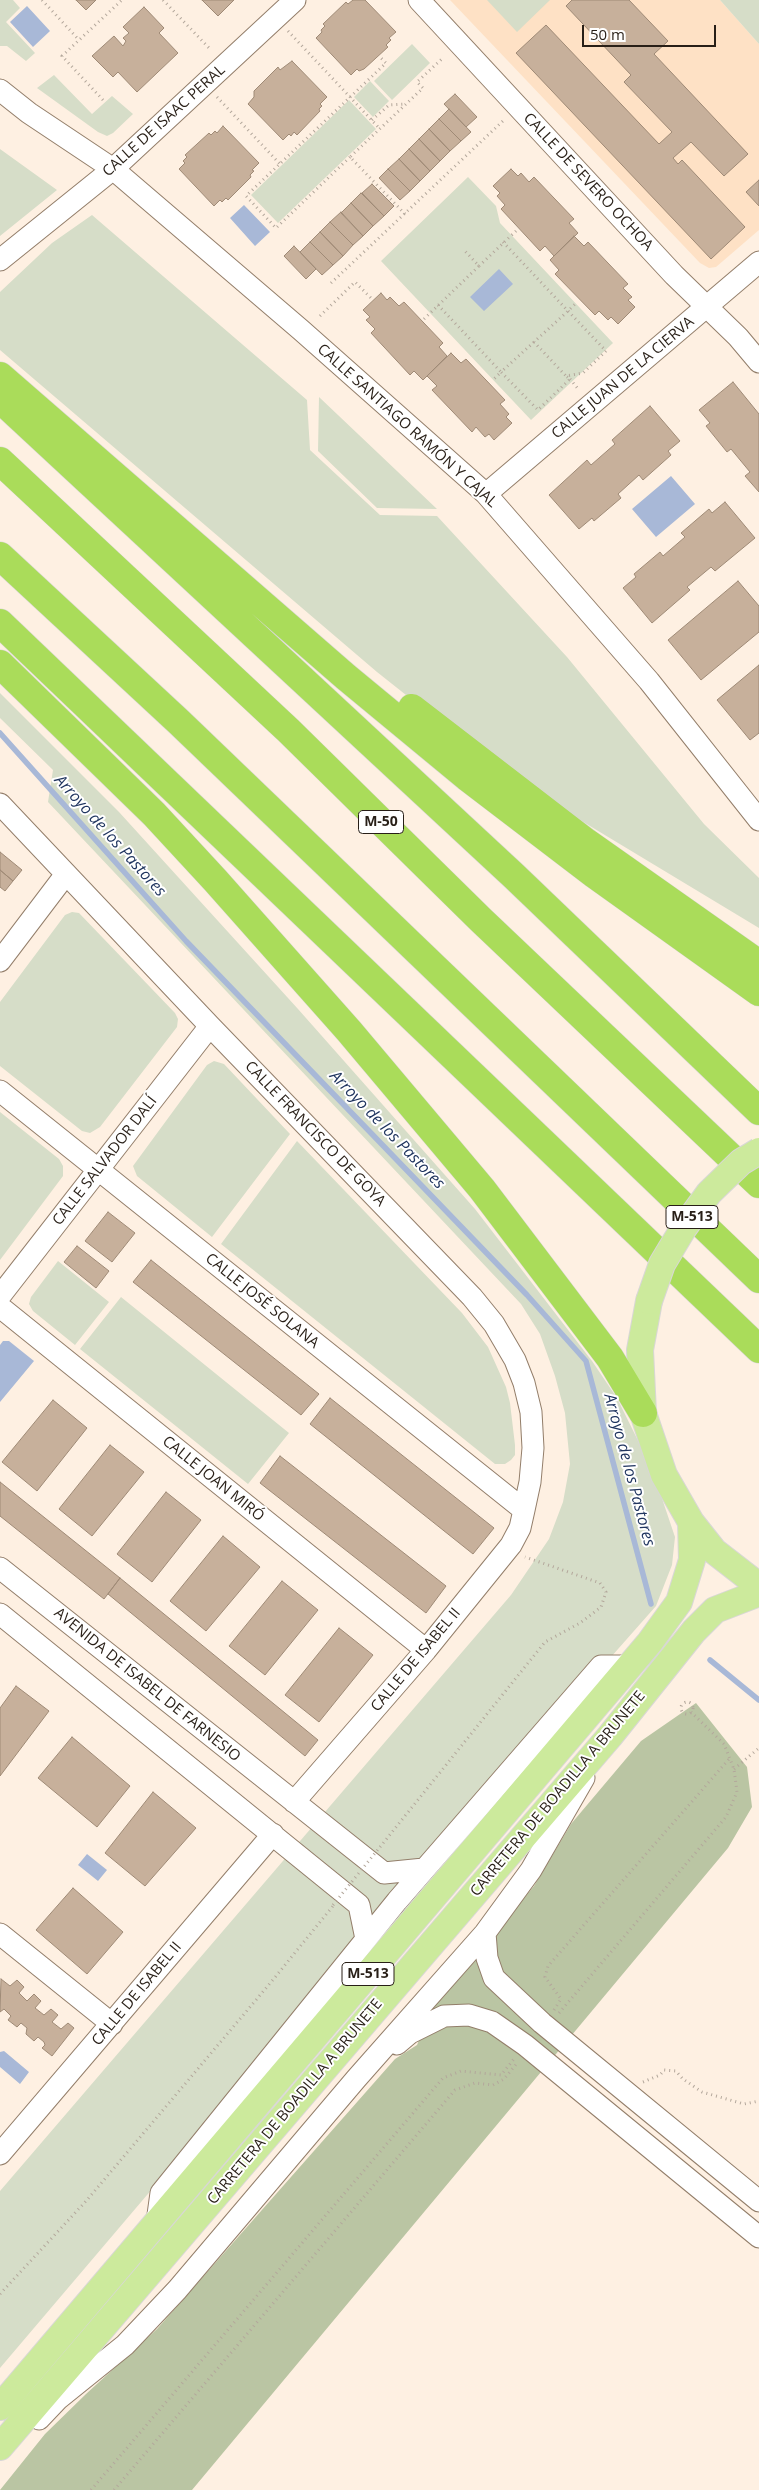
<!DOCTYPE html>
<html>
<head>
<meta charset="utf-8">
<style>
  body { margin:0 }
  #map { position:relative; width:759px; height:2490px; overflow:hidden; background:#fef0e2; font-family:"Open Sans",sans-serif }
  canvas { display:block }
  .scale { position:absolute; left:582px; top:25px; width:134px; height:22px; box-sizing:border-box; border:2px solid #281f17; border-top:0; padding-left:6px; font-size:15px; line-height:18px; white-space:nowrap; color:#281f17; -webkit-text-stroke:4px #fff; paint-order:stroke }
</style>
</head>
<body>
<div id="map">
<canvas width="759" height="2490"></canvas>
<div class="scale">50 m</div>
</div>
<script>
const ctx = document.querySelector('canvas').getContext('2d');
ctx.lineJoin = 'round';
function fill(path, color) {
  ctx.fillStyle = color;
  ctx.fill(path, 'evenodd');
}
function toPath(rows) {
  const path = new Path2D();
  for (const r of rows) {
    if (r.length === 3) {
      path.moveTo(r[0] + r[2], r[1]);
      path.arc(r[0], r[1], r[2], 0, 2 * Math.PI);
      continue;
    }
    path.moveTo(r[0], r[1]);
    for (let i = 2; i < r.length; i += 2) path.lineTo(r[i], r[i + 1]);
  }
  return path;
}
function strokePath(path, color, width, dash) {
  ctx.strokeStyle = color;
  ctx.lineWidth = width;
  ctx.lineCap = dash ? 'butt' : 'round';
  ctx.setLineDash(dash || []);
  ctx.stroke(path);
}
function label(font, color, halo, rows, align = 'center') {
  ctx.font = font + ' "Open Sans",sans-serif';
  ctx.lineWidth = 4;
  ctx.setLineDash([]);
  ctx.textBaseline = 'middle';
  ctx.strokeStyle = halo;
  ctx.fillStyle = color;
  for (const [text, x, y, turn = 0] of rows) {
    ctx.save();
    ctx.translate(x, y);
    ctx.rotate((+turn || 0) * Math.PI / 180);
    ctx.textAlign = isNaN(turn) ? turn : align;
    if (halo) ctx.strokeText(text, 0, 0);
    ctx.fillText(text, 0, 0);
    ctx.restore();
  }
}
const built = toPath([
  [450,0,720,0,759,44,759,230,716,267,709,268,700,263]
]);
const green = toPath([
  [0,0,13,0,20,8,6,22,35,53,26,61,7,46,0,46],
  [487,0,550,0,517,32],
  [720,0,759,0,759,44],
  [412,44,430,63,392,100,374,81],
  [54,75,92,114,112,96,133,114,113,133,107,136,98,132,37,88],
  [370,81,389,101,373,117,354,97],
  [349,100,376,129,278,223,251,195],
  [0,149,57,190,0,236],
  [468,177,496,206,500,223,613,343,531,420,381,261],
  [92,215,307,400,310,450,380,515,437,516,567,657,704,824,759,878,759,928,512,779,377,672,0,350,0,292,52,243],
  [319,397,437,509,377,508,318,451],
  [0,693,119,812,298,1009,475,1209,592,1361,617,1398,652,1469,675,1537,672,1565,656,1606,424,1869,0,2368,0,2191,511,1595,549,1539,563,1502,570,1464,565,1413,555,1376,540,1334,521,1304,48,802,53,770,0,718],
  [72,912,79,913,175,1013,178,1019,177,1027,100,1127,90,1133,82,1131,0,1066,0,1002,65,915],
  [214,1061,224,1064,290,1134,212,1237,137,1176,133,1166,207,1065],
  [0,1112,59,1159,63,1166,63,1176,0,1260],
  [297,1141,462,1313,488,1347,506,1387,510,1403,515,1445,515,1455,511,1460,505,1464,495,1464,221,1244],
  [58,1261,109,1302,75,1345,33,1311,29,1304,31,1297],
  [121,1297,289,1433,248,1484,80,1349]
]);
const forest = toPath([
  [696,1703,747,1767,752,1807,728,1848,192,2490,0,2490,45,2434,86,2394,157,2329,395,2059,417,2045,433,2007,534,1886,571,1824,641,1741]
]);
const water = toPath([
  [27,6,50,31,33,47,10,22],
  [244,205,270,232,255,246,230,218],
  [499,269,513,284,484,311,470,297],
  [671,476,695,504,656,537,632,509],
  [3,1341,9,1341,34,1361,0,1402,0,1345],
  [87,1854,107,1870,98,1881,78,1865],
  [4,2051,29,2072,20,2084,0,2067,0,2052]
]);
const stream = toPath([
  [0,733,186,941,527,1295,586,1361,651,1604],
  [710,1660,759,1700]
]);
const building = toPath([
  [76,0,96,0,86,10,76,0],
  [202,0,234,0,218,16,202,0],
  [353,0,365,0,396,32,389,38,391,40,386,45,388,47,364,69,359,71,357,69,351,75,316,38,322,32,321,30,325,26,323,24,346,2,348,4,353,0],
  [572,0,629,0,668,41,654,54,748,154,724,176,691,142,673,158,678,164,682,160,745,227,711,259,516,53,546,25,659,144,672,132,624,82,631,75,566,6,572,0],
  [144,7,164,28,159,33,178,53,137,92,118,72,113,77,92,56,114,36,123,46,126,41,123,38,129,33,123,27,144,7],
  [292,61,327,97,320,104,322,106,319,109,320,111,297,135,294,132,291,136,289,134,283,140,248,104,254,97,254,91,278,67,280,70,292,61],
  [455,94,477,117,466,127,444,104,455,94],
  [449,109,471,132,461,141,439,119,449,109],
  [439,119,461,141,450,151,429,129,439,119],
  [223,126,259,163,252,170,254,171,250,175,251,177,228,200,226,198,222,202,220,200,214,206,179,169,185,163,183,161,187,157,185,155,209,133,211,135,215,131,217,133,223,126],
  [429,129,450,151,440,161,419,139,429,129],
  [419,139,440,161,430,171,409,149,419,139],
  [409,149,430,171,420,181,399,159,409,149],
  [399,159,420,181,410,191,388,169,399,159],
  [388,169,410,191,400,200,379,178,388,169],
  [511,169,518,176,521,173,529,182,534,177,574,219,569,223,578,233,554,256,545,246,540,251,501,209,505,205,497,196,500,193,493,186,511,169],
  [759,180,759,206,746,192,759,180],
  [372,184,394,206,384,216,362,193,372,184],
  [361,193,384,216,373,226,351,203,361,193],
  [351,203,373,226,363,236,341,213,351,203],
  [341,212,363,236,353,245,330,222,341,212],
  [330,222,353,245,343,256,320,232,330,222],
  [320,232,343,256,333,265,310,242,320,232],
  [574,236,584,246,588,242,628,284,623,288,632,297,628,300,635,307,618,324,611,317,608,320,599,311,595,315,555,274,559,270,550,260,574,236],
  [310,242,333,265,322,275,300,252,310,242],
  [294,246,316,269,306,279,284,256,294,246],
  [381,293,387,300,390,297,399,306,404,302,443,343,439,347,447,356,423,380,414,371,410,375,371,333,375,329,366,320,370,317,363,310,381,293],
  [451,353,461,363,466,359,505,400,500,404,509,414,506,417,512,423,494,440,489,434,485,437,476,427,472,432,432,390,437,386,427,376,451,353],
  [733,382,759,414,759,492,745,476,750,472,731,449,727,452,706,426,710,423,699,410,733,382],
  [650,406,680,441,668,451,671,455,643,480,639,475,618,494,621,498,594,521,592,518,579,529,549,495,587,460,591,465,615,444,612,440,650,406],
  [725,502,755,538,715,571,711,567,687,587,690,590,652,623,623,588,636,577,634,574,660,552,663,556,685,537,681,533,709,509,712,513,725,502],
  [738,581,759,606,759,632,701,680,668,640,738,581],
  [759,665,759,733,750,740,717,700,759,665],
  [0,852,22,870,13,881,0,870,0,852],
  [0,870,13,881,5,891,0,887,0,870],
  [108,1212,135,1233,112,1262,85,1241,108,1212],
  [77,1246,109,1271,96,1288,64,1262,77,1246],
  [151,1260,319,1394,301,1415,133,1282,151,1260],
  [330,1398,494,1528,473,1554,310,1424,330,1398],
  [53,1400,87,1428,37,1491,2,1462,53,1400],
  [110,1445,144,1472,92,1536,59,1509,110,1445],
  [280,1456,446,1586,426,1613,260,1483,280,1456],
  [0,1482,120,1578,104,1599,0,1516,0,1482],
  [166,1492,201,1520,152,1582,117,1554,166,1492],
  [223,1536,260,1567,206,1631,170,1601,223,1536],
  [120,1578,318,1740,305,1756,108,1594,120,1578],
  [282,1581,318,1610,265,1675,229,1646,282,1581],
  [339,1628,373,1655,319,1722,285,1695,339,1628],
  [16,1686,49,1711,0,1776,0,1708,16,1686],
  [72,1737,130,1786,97,1827,38,1778,72,1737],
  [153,1792,196,1828,145,1886,105,1853,153,1792],
  [73,1888,123,1932,87,1974,36,1930,73,1888],
  [1,1979,10,1986,17,1980,24,1987,19,1993,27,2001,34,1994,41,2001,35,2008,44,2015,51,2009,58,2015,52,2022,61,2029,68,2023,74,2028,52,2056,42,2048,45,2045,44,2042,38,2037,34,2041,26,2034,27,2028,21,2023,17,2027,8,2020,11,2016,4,2009,0,2012,1,1979]
]);
const path = toPath([
  [42,0,79,40],
  [163,0,211,50],
  [288,31,380,129],
  [217,97,280,164],
  [103,100,62,56,122,0],
  [372,120,389,105,406,104],
  [350,157,276,228,246,196,386,63,381,58],
  [405,214,350,157,423,88,417,82,444,57],
  [503,242,568,311,606,351,583,373,566,376,534,342,568,311,577,302],
  [479,266,516,231],
  [331,283,504,120],
  [438,305,501,372,492,381],
  [320,316,355,282,372,299],
  [424,319,479,266,465,251],
  [534,342,501,372,538,410,570,379,566,376],
  [570,379,579,390],
  [687,1708,6],
  [734,1769,759,1748],
  [380,1847,545,1642,580,1623,601,1607,606,1592,600,1583,525,1557],
  [554,2010,561,1999,545,1977,548,1966,730,1758],
  [559,2013,726,1817,737,1792,734,1769,724,1744,691,1712],
  [643,2082,660,2075,664,2070,676,2071,683,2079,702,2092,744,2104,759,2101],
  [0,2294,87,2200,272,1981,333,1906],
  [91,2490,443,2078,461,2071,501,2075,514,2059],
  [114,2490,455,2090,475,2083,493,2085,504,2079,518,2062]
]);
const minor = toPath([
  [419,0,674,275,738,337,759,362],
  [0,90,29,113,113,169,301,330,486,494,649,681,759,820],
  [0,260,113,169,295,0],
  [486,494,759,262],
  [0,804,210,1026,472,1297,494,1324,515,1360,524,1383,531,1412,533,1448,530,1482,524,1510,520,1528,511,1545,426,1650,294,1802],
  [0,961,66,874],
  [0,1091,524,1510],
  [0,1296,210,1026],
  [0,1307,426,1650],
  [0,1568,384,1873,424,1869],
  [0,1614,359,1905,366,1939],
  [485,1933,487,1958,494,1978,542,2023,759,2201],
  [0,1934,112,2024],
  [397,2044,410,2033,444,2016,469,2015,492,2022,525,2045,759,2237],
  [0,2154,273,1834],
  [157,2222,161,2193,397,1901,601,1666,630,1666],
  [39,2419,58,2399,125,2345,177,2290,356,2079,485,1933,531,1870,584,1778]
]);
const major = toPath([
  [649,1301,640,1350,643,1413,664,1475,691,1522,714,1551,759,1586],
  [0,2407,650,1642,679,1602,692,1560,691,1522],
  [0,2447,610,1736,694,1631,715,1610,759,1593]
]);
const highway = toPath([
  [0,376,346,677,467,777,594,874,759,992],
  [0,399,514,876,759,1111],
  [0,461,289,731,480,919,759,1184],
  [0,556,179,722,759,1279],
  [0,623,759,1349],
  [0,664,154,814,215,880,349,1031,482,1189,610,1358,643,1413],
  [412,708,586,842,759,964]
]);
const pathBridge = toPath([
  [333,1905,380,1847]
]);
const majorBridge = toPath([
  [649,1301,662,1264,683,1229,709,1193,741,1162,759,1151]
]);
const shields = [
  [381,822,45],
  [692,1217,52],
  [368,1974,52]
];
const shieldNames = [
  ["M-50",381,822],
  ["M-513",692,1217],
  ["M-513",368,1974]
];
const streetNames = [
  ["CALLE DE ISAAC PERAL",164,121,-42],
  ["CALLE DE SEVERO OCHOA",588,182,47],
  ["CALLE JUAN DE LA CIERVA",623,378,-40],
  ["CALLE SANTIAGO RAMÓN Y CAJAL",407,426,42],
  ["CALLE FRANCISCO DE GOYA",315,1134,46],
  ["CALLE SALVADOR DALÍ",105,1161,-52],
  ["CALLE JOSÉ SOLANA",262,1301,39],
  ["CALLE JOAN MIRÓ",213,1479,39],
  ["CALLE DE ISABEL II",416,1660,-50],
  ["AVENIDA DE ISABEL DE FARNESIO",147,1685,39],
  ["CARRETERA DE BOADILLA A BRUNETE",558,1794,-50],
  ["CALLE DE ISABEL II",137,1994,-50],
  ["CARRETERA DE BOADILLA A BRUNETE",295,2102,-50]
];
const waterNames = [
  ["Arroyo de los Pastores",110,836,48],
  ["Arroyo de los Pastores",387,1130,46],
  ["Arroyo de los Pastores",629,1470,75]
];
fill(built, '#fee1c5');
fill(green, '#d6ddc8');
fill(forest, '#bac5a3');
fill(water, '#a8b8d7');
strokePath(stream, '#a8b8d7', 5.5);
fill(building, '#c7b09b');
strokePath(building, '#9f8a76', 1);
strokePath(minor, '#937e6a', 23);
strokePath(major, '#d8d7d5', 28);
strokePath(highway, '#d8d7d5', 29);
strokePath(path, '#b3a79b', 3, [1, 4]);
strokePath(minor, '#fff', 21);
strokePath(major, '#ccea9c', 26);
strokePath(highway, '#aadc5a', 28);
strokePath(majorBridge, '#d8d7d5', 28, []);
strokePath(pathBridge, '#b3a79b', 3, [1, 4]);
strokePath(majorBridge, '#ccea9c', 26);
for (const [x, y, w] of shields) {
  const box = new Path2D();
  box.roundRect(x - w / 2, y - 11.5, w, 23, 4);
  ctx.fillStyle = '#fff';
  ctx.fill(box);
  strokePath(box, '#281f17', 1);
}
label('bold 14px', '#281f17', null, shieldNames);
label('15px', '#281f17', '#fff', streetNames);
label('italic 16px', '#20355f', '#fff', waterNames);
</script>
</body>
</html>
